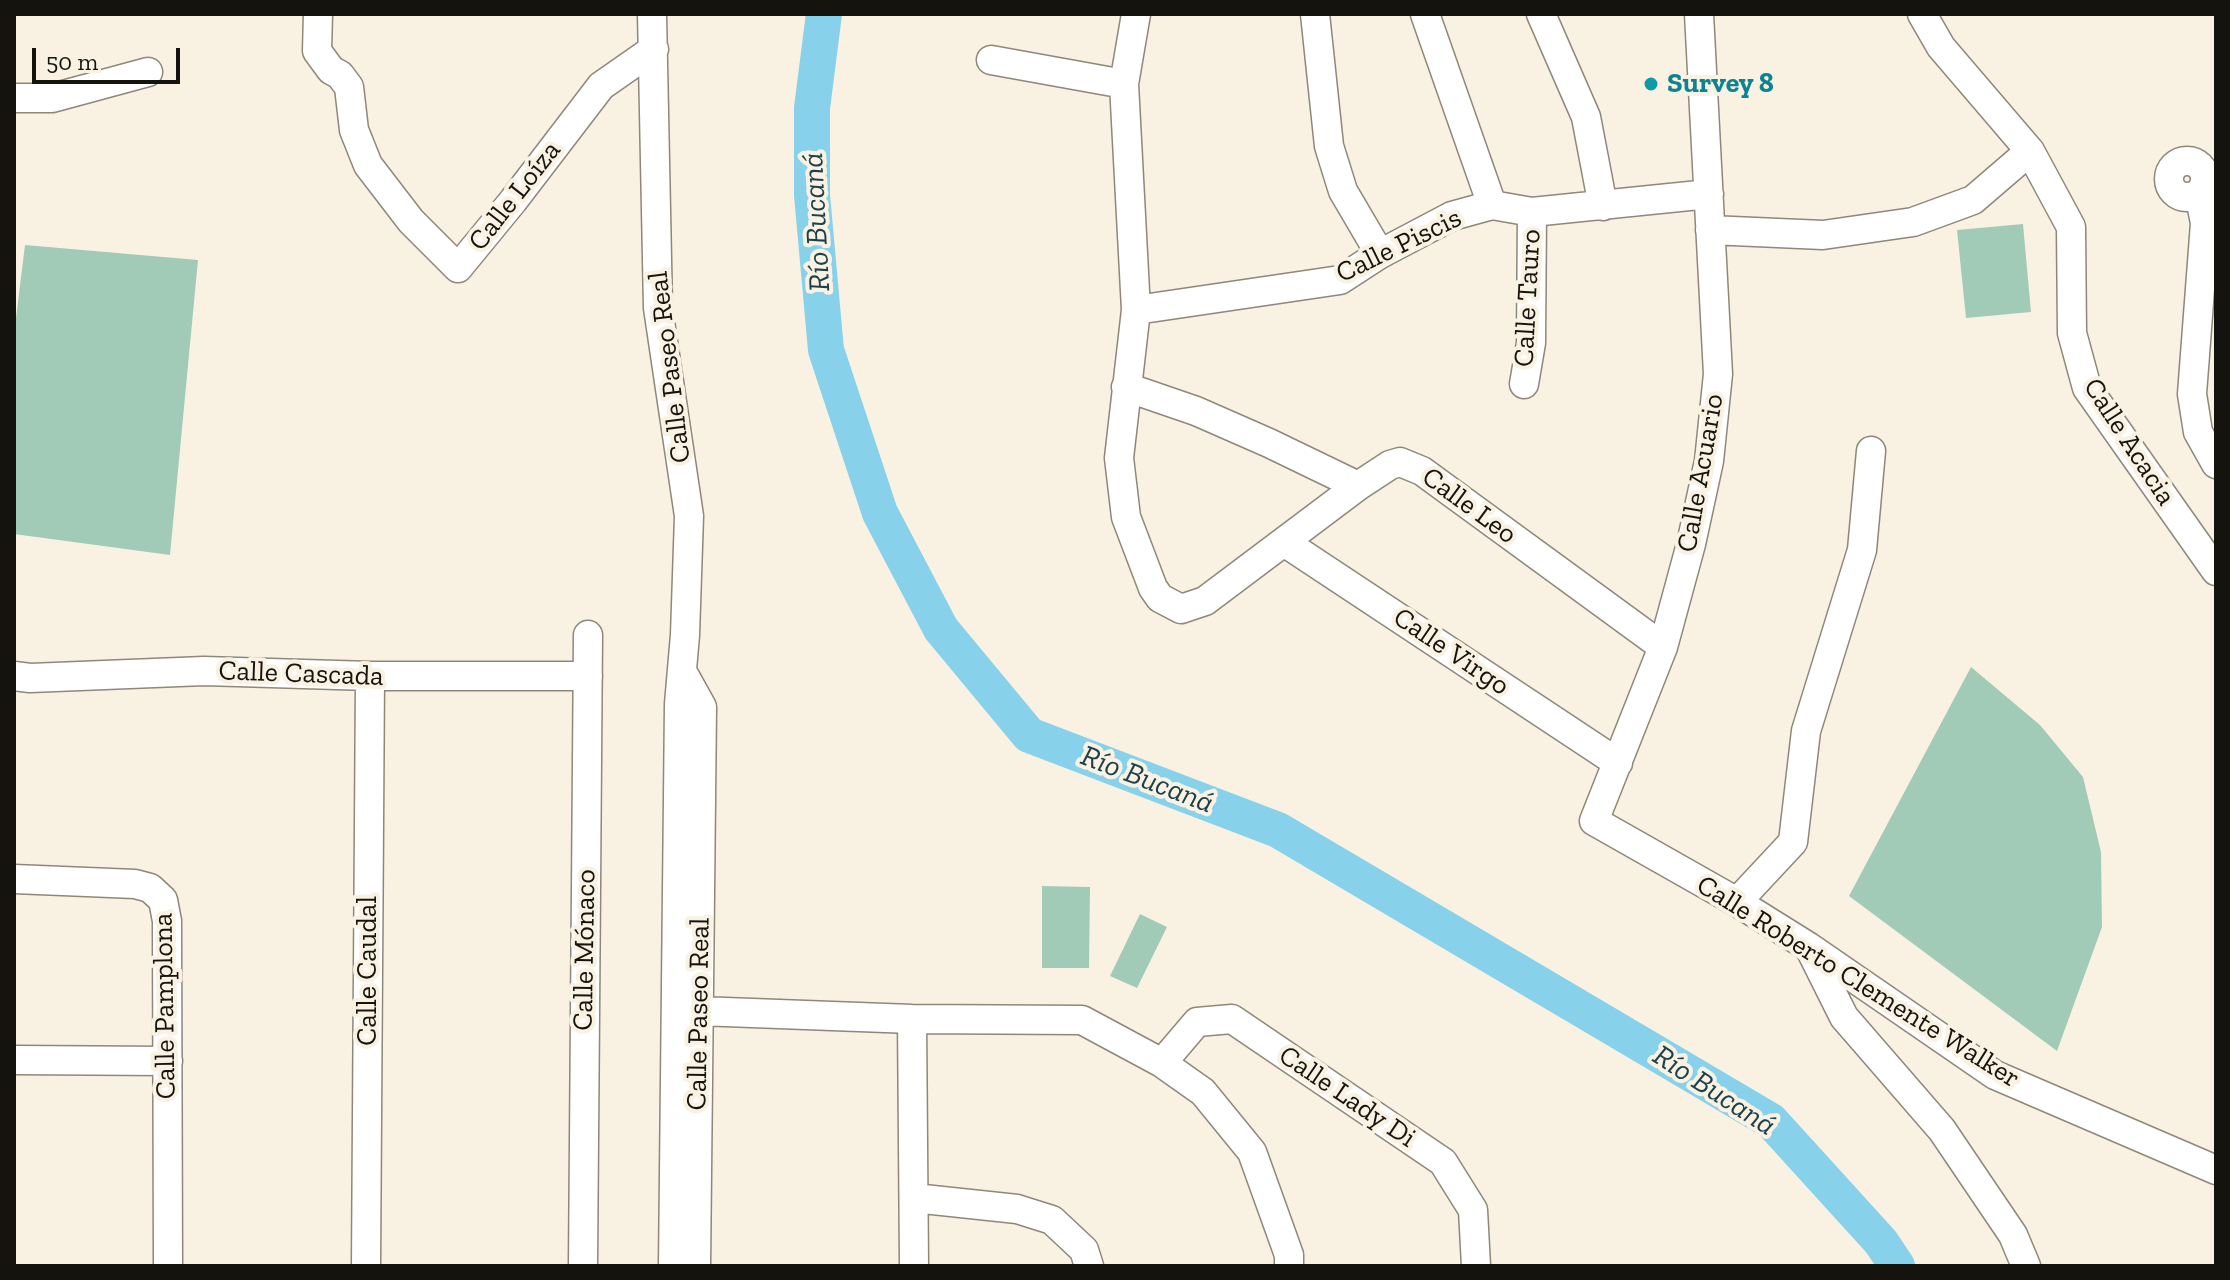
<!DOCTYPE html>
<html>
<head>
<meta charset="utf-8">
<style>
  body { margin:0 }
  #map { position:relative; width:2230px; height:1280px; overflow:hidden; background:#f9f2e3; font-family:"Zilla Slab",serif }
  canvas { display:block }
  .frame { position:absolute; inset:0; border:16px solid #15130e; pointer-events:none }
  .scale { position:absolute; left:32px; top:48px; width:148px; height:36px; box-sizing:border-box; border:4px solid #15130e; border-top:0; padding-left:10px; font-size:24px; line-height:28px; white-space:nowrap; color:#15130e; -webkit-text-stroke:6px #f9f2e3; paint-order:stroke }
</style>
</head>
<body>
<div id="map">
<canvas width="2230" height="1280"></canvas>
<div class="frame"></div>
<div class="scale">50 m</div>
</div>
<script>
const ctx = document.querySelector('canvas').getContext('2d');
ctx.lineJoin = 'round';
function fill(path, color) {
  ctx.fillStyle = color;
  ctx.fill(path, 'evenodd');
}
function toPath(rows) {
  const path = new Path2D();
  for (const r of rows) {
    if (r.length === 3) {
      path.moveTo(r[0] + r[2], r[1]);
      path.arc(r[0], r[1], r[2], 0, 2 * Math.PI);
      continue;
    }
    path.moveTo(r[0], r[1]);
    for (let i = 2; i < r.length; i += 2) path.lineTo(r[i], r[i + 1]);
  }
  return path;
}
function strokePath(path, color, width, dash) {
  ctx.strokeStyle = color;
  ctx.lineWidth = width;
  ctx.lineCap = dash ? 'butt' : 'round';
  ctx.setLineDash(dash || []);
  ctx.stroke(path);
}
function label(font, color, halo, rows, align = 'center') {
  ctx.font = font + ' "Zilla Slab",serif';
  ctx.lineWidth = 8;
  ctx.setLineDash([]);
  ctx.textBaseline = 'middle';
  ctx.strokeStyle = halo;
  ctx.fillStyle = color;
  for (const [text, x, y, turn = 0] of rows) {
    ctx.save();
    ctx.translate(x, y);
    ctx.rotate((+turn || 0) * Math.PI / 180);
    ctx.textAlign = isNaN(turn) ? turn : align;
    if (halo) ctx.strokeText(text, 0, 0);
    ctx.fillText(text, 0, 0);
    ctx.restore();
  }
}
const green = toPath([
  [2023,224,2031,312,1966,318,1957,230],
  [25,245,198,260,170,555,14,534,14,334],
  [1971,667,2040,725,2083,777,2101,852,2102,927,2057,1051,1849,896],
  [1042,886,1090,887,1089,968,1042,968],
  [1140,914,1167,927,1137,988,1110,976]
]);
const river = toPath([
  [824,14,812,108,812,195,826,350,880,513,941,629,1029,735,1278,830,1771,1121,1881,1242,1897,1266]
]);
const minor = toPath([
  [318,14,317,51,331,70,340,75,349,87,354,130,368,165,411,221,458,268,513,201,601,86,654,49],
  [652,14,658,308,689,516,685,635,679,704,673,1266],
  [1136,14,1124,84,1136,310,1119,458,1126,517,1153,588,1160,598,1181,609,1205,601,1358,486,1390,465,1400,462,1422,471,1663,647],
  [1315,14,1329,146,1343,191,1380,254],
  [1425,14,1492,205],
  [1541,14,1586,117,1603,206],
  [1699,14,1718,374,1709,461,1691,544,1663,647,1594,821,1737,902,1809,947,1995,1075,2216,1170],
  [1922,14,1941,47,2030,151,2071,227,2072,333,2087,388,2216,571],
  [991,60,1124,84],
  [14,98,52,98,148,72],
  [2187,179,18],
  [2199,193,2205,223,2192,394,2198,432,2216,464],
  [1710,230,1823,235,1913,222,1973,200,2030,151],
  [1136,310,1340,280,1380,254,1452,216,1492,205,1532,212,1709,194],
  [1524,384,1531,343,1532,212],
  [1126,387,1196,411,1269,443,1358,486],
  [1284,542,1618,763],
  [682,671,702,707,696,1266],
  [14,676,30,678,204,671,370,676,588,676],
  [14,879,135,884,150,888,163,900,167,921,168,1266],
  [1737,902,1793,842,1806,731,1862,550,1871,451],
  [1811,951,1844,1017,1942,1130,2013,1235,2026,1266],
  [699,1011,912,1019,1082,1020,1162,1063,1203,1092,1252,1152,1289,1255,1289,1266],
  [912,1019,914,1266],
  [14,1060,168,1061],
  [1162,1063,1197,1022,1232,1019,1443,1162,1473,1210,1476,1266],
  [914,1198,1017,1209,1052,1220,1084,1250,1089,1266],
  [366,1266,370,676],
  [583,1266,588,635]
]);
const markers = [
  [1651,84,8,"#0f9aa8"]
];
const cultureNames = [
  ["Survey 8",1667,84]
];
const streetNames = [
  ["Calle Loíza",515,196,-52],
  ["Calle Piscis",1399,246,-26],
  ["Calle Tauro",1528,298,-87],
  ["Calle Paseo Real",670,367,-97],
  ["Calle Acacia",2129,442,57],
  ["Calle Acuario",1701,473,-80],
  ["Calle Leo",1469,506,36],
  ["Calle Virgo",1451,652,34],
  ["Calle Cascada",301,674,2],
  ["Calle Mónaco",585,950,-89],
  ["Calle Caudal",368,971,-90],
  ["Calle Roberto Clemente Walker",1858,982,32],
  ["Calle Pamplona",165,1006,-91],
  ["Calle Paseo Real",699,1014,-89],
  ["Calle Lady Di",1347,1097,34]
];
const waterNames = [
  ["Río Bucaná",817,222,-93],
  ["Río Bucaná",1147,780,21],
  ["Río Bucaná",1714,1091,33]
];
fill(green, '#a2cbb7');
strokePath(river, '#87d2ea', 36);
strokePath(minor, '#8e877a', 31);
strokePath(minor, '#fff', 28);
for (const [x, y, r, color] of markers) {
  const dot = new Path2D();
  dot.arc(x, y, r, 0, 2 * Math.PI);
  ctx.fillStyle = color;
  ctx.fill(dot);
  strokePath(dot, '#f9f2e3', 3);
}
label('bold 28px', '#0d838f', '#f9f2e3', cultureNames, 'left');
label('28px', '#15130e', '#f9f2e3', streetNames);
label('italic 30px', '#1d404b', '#f9f2e3', waterNames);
</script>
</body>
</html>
